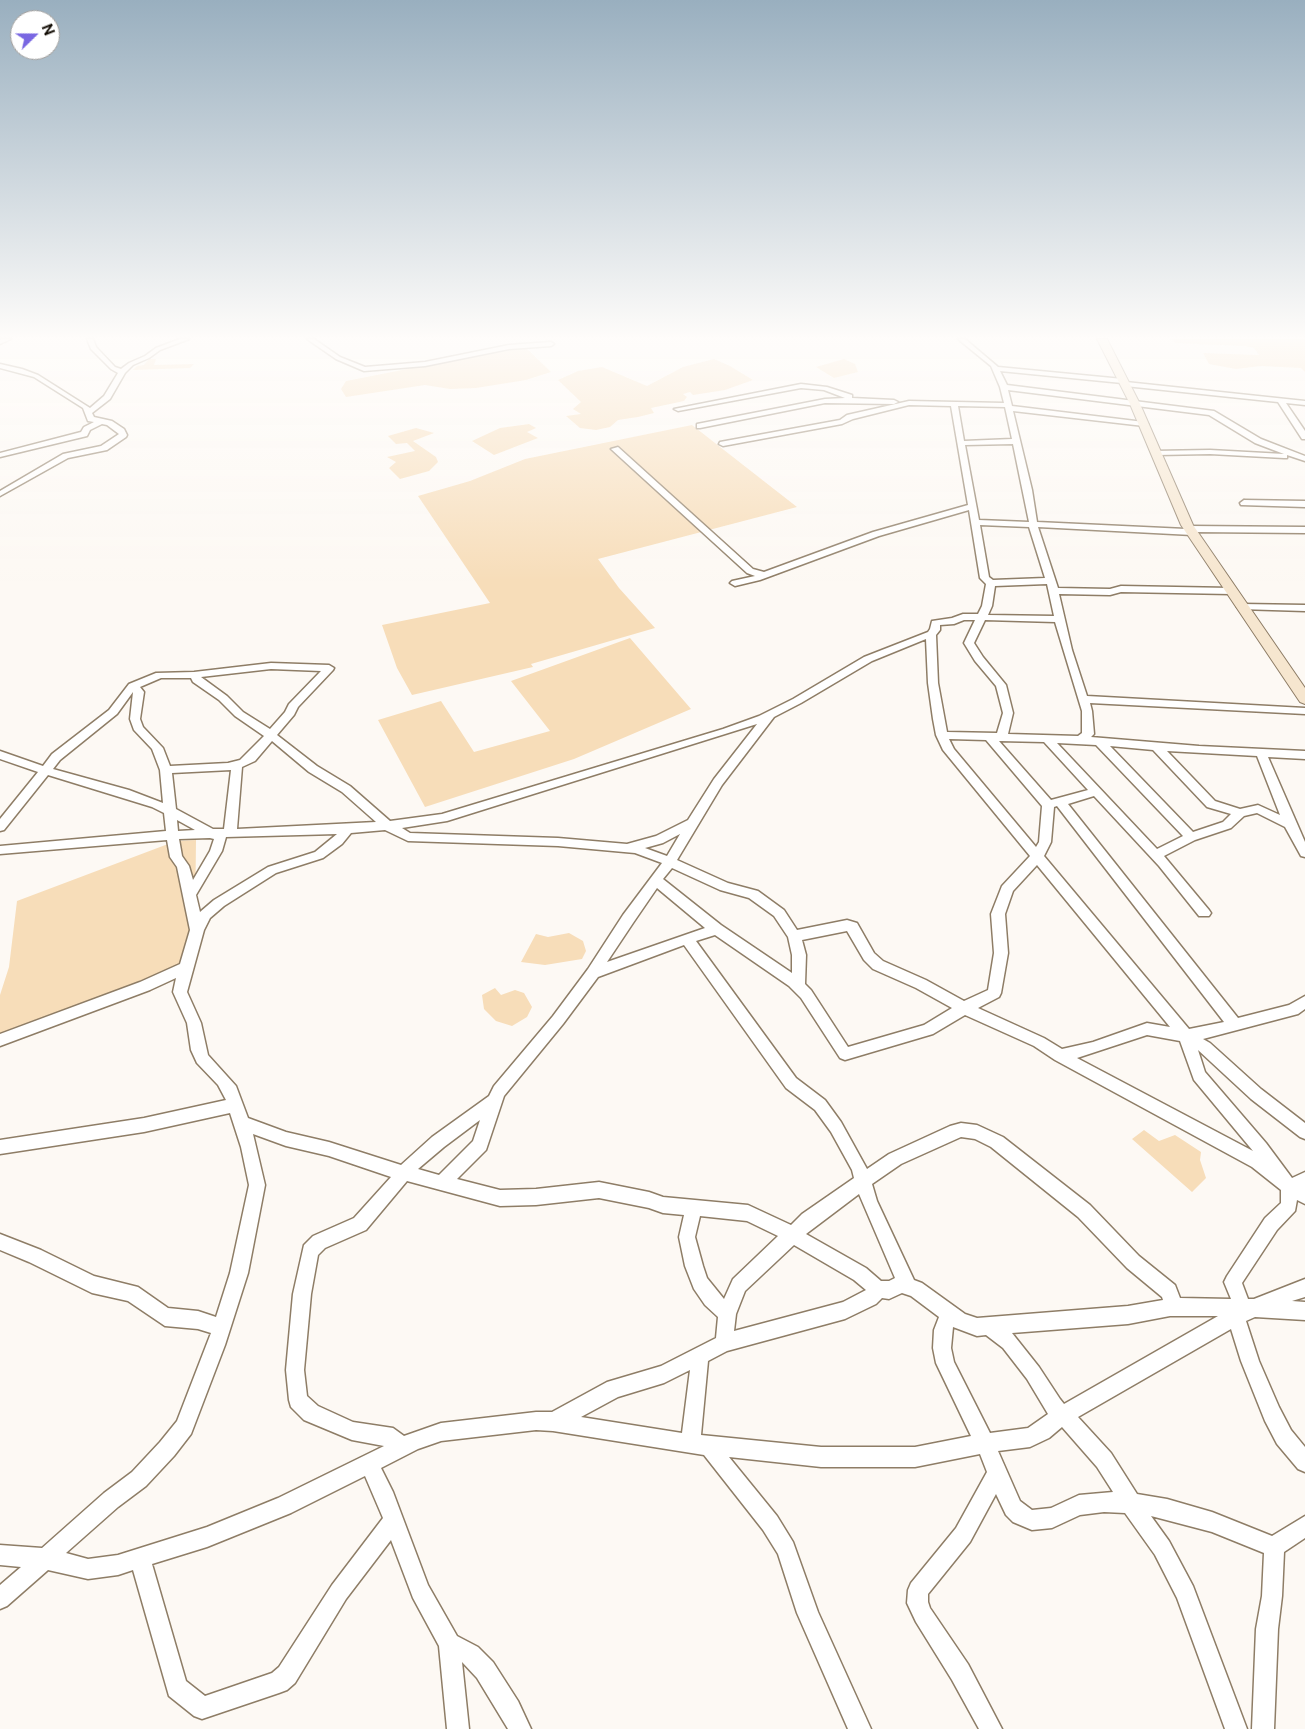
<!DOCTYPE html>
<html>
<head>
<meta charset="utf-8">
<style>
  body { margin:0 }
  #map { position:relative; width:1305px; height:1729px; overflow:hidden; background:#fdf9f4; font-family:"Public Sans",sans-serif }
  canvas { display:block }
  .north { position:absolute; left:10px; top:10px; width:50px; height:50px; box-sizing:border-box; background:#fff; border:1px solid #a19e9b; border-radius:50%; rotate:68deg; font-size:14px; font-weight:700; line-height:20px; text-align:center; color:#130d05 }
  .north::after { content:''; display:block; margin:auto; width:18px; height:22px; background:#7967e2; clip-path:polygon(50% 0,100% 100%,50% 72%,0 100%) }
</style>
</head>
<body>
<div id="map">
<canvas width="1305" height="1729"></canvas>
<div class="north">N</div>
</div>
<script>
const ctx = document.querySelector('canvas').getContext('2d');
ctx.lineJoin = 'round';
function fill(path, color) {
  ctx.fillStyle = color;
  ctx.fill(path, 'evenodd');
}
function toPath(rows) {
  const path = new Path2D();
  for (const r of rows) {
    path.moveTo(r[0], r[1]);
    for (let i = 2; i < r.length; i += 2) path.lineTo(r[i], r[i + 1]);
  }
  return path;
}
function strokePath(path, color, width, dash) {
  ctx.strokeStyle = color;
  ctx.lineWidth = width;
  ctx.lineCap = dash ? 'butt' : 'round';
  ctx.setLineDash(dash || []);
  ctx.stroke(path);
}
const green = toPath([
  [1172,339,1305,339,1305,372,1301,368,1261,366,1236,369,1209,364,1203,353,1259,355,1254,348,1245,346,1175,343],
  [524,346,551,372,526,380,476,388,450,389,425,385,346,397,341,389,346,381],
  [149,359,156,359,154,365,194,364,190,368,133,370,137,366,144,365],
  [714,359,730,366,753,380,725,390,693,395,690,392,683,394,687,397,684,401,651,408,654,413,638,417,618,420,610,427,596,430,580,428,566,416,581,414,573,409,581,402,558,380,578,371,602,367,647,386,683,367],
  [844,359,855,364,858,372,834,378,816,367],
  [529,424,536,428,527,432,538,438,494,455,472,441,500,428],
  [692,425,797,507,598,559,619,588,655,628,531,664,533,667,412,695,397,668,382,625,490,603,418,496,470,481,525,459],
  [416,428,434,433,413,441,436,457,438,462,429,471,400,479,389,468,396,462,387,457,415,451,407,443,396,444,388,436],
  [630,638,691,709,574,759,425,807,378,720,441,701,474,752,550,731,511,681],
  [196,840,195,930,183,970,0,1042,0,995,9,967,17,901,176,841],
  [569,933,583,941,586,951,582,959,545,965,521,962,536,934,548,937],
  [495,988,501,995,515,990,524,993,532,1007,527,1017,512,1026,496,1021,484,1009,482,995],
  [1144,1130,1159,1141,1175,1135,1201,1152,1200,1160,1206,1178,1192,1192,1132,1139]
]);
const street = toPath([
  [2,339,11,339,0,344,0,340,2,339],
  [87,339,93,339,96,347,115,367,121,369,129,363,145,356,156,348,180,339,189,339,160,350,149,358,133,365,125,373,110,399,92,413,94,417,112,421,124,429,127,435,126,437,107,450,68,458,0,496,0,491,63,454,101,446,119,434,107,425,102,424,90,430,87,436,0,457,0,453,81,432,84,427,94,422,88,421,83,408,34,377,0,368,0,364,22,369,38,375,90,408,104,396,118,373,111,369,91,349,87,339],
  [307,339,314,339,340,357,365,367,425,362,509,345,551,342,554,344,551,346,509,349,425,366,364,371,336,359,307,339],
  [958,339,965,339,998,367,1123,379,1126,382,1305,401,1305,405,1286,403,1305,431,1305,439,1302,439,1278,402,1125,386,1122,383,1000,371,1007,385,1214,411,1261,439,1305,456,1305,461,1287,455,1287,458,1284,458,1210,454,1157,455,1153,453,1154,451,1210,450,1284,454,1255,443,1209,415,1008,390,1012,406,1144,422,1148,424,1144,426,1013,411,1032,490,1037,522,1186,529,1190,526,1305,527,1305,533,1196,532,1192,535,1038,527,1058,588,1110,589,1121,586,1231,588,1236,591,1231,594,1121,592,1110,595,1059,594,1072,650,1087,696,1305,708,1305,714,1090,703,1092,711,1094,734,1091,737,1199,746,1305,751,1305,759,1268,757,1305,842,1305,857,1301,856,1285,827,1257,813,1244,816,1231,828,1195,840,1164,856,1209,910,1211,913,1209,916,1199,916,1159,866,1094,796,1068,804,1238,1018,1289,1005,1305,996,1305,1009,1298,1014,1203,1039,1210,1043,1261,1089,1305,1123,1305,1139,1300,1137,1251,1099,1198,1050,1205,1072,1266,1143,1292,1178,1305,1172,1305,1204,1297,1200,1295,1211,1277,1230,1242,1283,1248,1299,1254,1299,1305,1279,1305,1297,1292,1301,1305,1302,1305,1320,1255,1317,1246,1321,1259,1361,1279,1407,1291,1430,1305,1447,1305,1472,1298,1469,1277,1444,1265,1421,1241,1361,1231,1329,1078,1417,1111,1453,1137,1494,1167,1499,1212,1512,1272,1536,1305,1516,1305,1538,1284,1552,1282,1596,1278,1629,1274,1729,1252,1729,1256,1629,1262,1596,1264,1553,1212,1532,1151,1516,1169,1541,1193,1586,1247,1729,1225,1729,1177,1598,1155,1555,1125,1513,1104,1512,1080,1515,1052,1528,1032,1530,1013,1522,1006,1515,996,1494,970,1542,928,1594,928,1602,930,1608,968,1664,1002,1729,979,1729,952,1680,916,1622,907,1603,908,1590,911,1583,956,1528,987,1472,980,1454,915,1467,821,1467,729,1457,777,1516,793,1542,818,1612,871,1729,848,1729,797,1613,778,1554,763,1530,704,1455,553,1431,536,1430,441,1441,418,1449,381,1468,393,1492,428,1585,457,1636,478,1647,493,1662,518,1701,531,1729,508,1729,477,1678,462,1662,469,1729,447,1729,439,1646,413,1598,391,1540,346,1599,295,1683,287,1690,279,1693,202,1719,194,1716,169,1696,133,1570,118,1575,88,1579,48,1570,7,1606,0,1609,0,1585,21,1567,0,1565,0,1545,42,1548,104,1493,132,1472,160,1442,177,1421,211,1333,198,1329,165,1326,128,1301,92,1293,29,1262,0,1250,0,1234,41,1250,94,1276,138,1287,168,1308,198,1311,216,1317,230,1273,249,1185,241,1147,230,1113,144,1132,0,1154,0,1140,144,1118,226,1100,218,1085,197,1063,191,1050,187,1023,173,992,176,978,150,990,0,1046,0,1034,140,982,180,964,190,930,177,867,170,857,167,840,0,854,0,846,166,831,164,813,152,807,48,775,4,830,0,831,0,819,38,772,0,759,0,751,43,766,52,754,109,710,129,684,156,673,194,672,271,663,329,665,334,668,333,670,298,707,294,715,277,735,317,766,350,786,390,821,442,814,723,729,759,716,793,699,864,657,928,632,930,629,932,621,952,618,963,614,978,614,982,606,986,584,980,578,969,510,879,536,760,580,735,586,730,583,732,581,755,576,747,573,611,449,618,447,753,569,764,572,873,532,968,505,951,406,909,405,853,419,842,424,723,446,719,444,720,442,840,420,847,415,909,401,1004,403,1000,387,991,366,958,339],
  [958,406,1005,407,1012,439,964,441,958,406],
  [1013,444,1029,522,979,520,965,445,1013,444],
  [980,525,1029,527,1045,578,993,580,989,577,980,525],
  [1047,584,1054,616,988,615,992,606,995,586,1047,584],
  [964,620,975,620,964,643,975,661,996,686,1003,713,997,733,947,732,938,683,936,635,940,630,940,625,954,624,964,620],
  [985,620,1055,622,1082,711,1082,733,1078,736,1008,734,1013,713,1006,685,983,657,974,643,985,620],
  [926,639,928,683,933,719,936,735,943,750,1030,856,1002,886,991,914,994,953,988,990,964,1001,926,980,883,961,874,953,857,923,847,920,797,930,784,910,758,891,728,883,677,860,722,785,774,717,801,703,872,661,926,639],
  [271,669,321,671,289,704,285,712,270,729,243,712,227,696,201,677,271,669],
  [161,678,191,678,193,682,219,700,235,716,264,736,240,760,228,763,170,766,163,748,143,727,140,719,144,692,140,687,161,678],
  [133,692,130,719,134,730,152,749,160,770,163,803,129,790,53,769,60,760,117,714,133,692],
  [757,724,714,779,688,820,656,836,627,844,558,838,410,833,402,828,447,821,757,724],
  [949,739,986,740,1042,806,1039,842,1036,847,954,749,949,739],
  [272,741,309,772,342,792,376,822,237,829,242,767,255,761,272,741],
  [999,741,1044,742,1088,790,1051,800,999,741],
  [1057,743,1096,745,1183,836,1157,849,1057,743],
  [1110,746,1153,750,1207,807,1231,814,1223,822,1193,832,1110,746],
  [1167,751,1257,756,1280,815,1258,805,1240,809,1215,801,1167,751],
  [231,770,224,829,213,829,176,809,172,773,231,770],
  [1057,806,1224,1022,1189,1029,1044,856,1051,842,1054,807,1057,806],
  [177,820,195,830,178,831,177,820],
  [385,830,408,841,558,846,635,853,662,863,623,915,588,969,553,1016,494,1086,489,1096,432,1137,401,1165,329,1142,286,1132,248,1118,236,1086,208,1055,201,1023,187,992,204,930,210,918,224,906,276,873,323,858,342,844,351,833,385,830],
  [337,834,315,852,268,867,214,900,200,912,196,895,222,851,226,837,337,834],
  [680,834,667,856,645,848,663,843,680,834],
  [210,838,214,839,210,851,193,880,189,866,182,856,179,839,210,838],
  [1037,865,1170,1027,1147,1023,1093,1042,1062,1049,1044,1038,978,1008,999,997,1001,993,1008,953,1005,914,1013,891,1037,865],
  [672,868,720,890,749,898,774,916,788,937,792,955,792,973,721,925,663,879,672,868],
  [657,888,705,928,607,962,633,923,657,888],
  [847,931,864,960,873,969,916,988,952,1008,924,1025,848,1047,811,990,805,984,806,955,802,940,847,931],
  [715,935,789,986,801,998,840,1058,845,1060,933,1034,965,1015,1034,1046,1055,1060,1252,1167,1281,1190,1281,1203,1265,1218,1227,1276,1224,1282,1231,1299,1180,1298,1175,1285,1139,1256,1090,1205,1003,1137,977,1125,961,1123,950,1126,889,1154,867,1169,841,1122,825,1100,796,1078,696,941,715,935],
  [684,945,786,1088,815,1110,831,1132,852,1170,854,1178,802,1214,791,1225,748,1205,663,1197,649,1192,599,1182,536,1189,500,1190,457,1179,486,1150,504,1096,563,1024,598,977,684,945],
  [1147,1035,1180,1041,1194,1080,1253,1151,1077,1058,1147,1035],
  [480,1120,473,1141,439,1175,418,1169,444,1147,480,1120],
  [253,1134,286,1146,329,1156,391,1177,354,1218,313,1236,304,1245,293,1294,286,1370,289,1400,291,1407,304,1420,352,1440,384,1446,278,1498,207,1527,118,1555,88,1559,66,1553,118,1507,146,1486,174,1456,191,1434,225,1345,248,1273,265,1185,253,1134],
  [961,1137,975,1139,991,1147,1078,1217,1127,1268,1162,1297,1163,1300,1128,1306,977,1318,965,1314,922,1283,914,1280,877,1201,872,1184,901,1164,961,1137],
  [407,1181,500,1206,536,1205,599,1198,649,1208,663,1213,684,1215,679,1237,685,1266,694,1289,705,1305,718,1317,716,1338,661,1366,607,1382,552,1412,536,1412,441,1423,404,1436,393,1428,353,1422,318,1406,307,1396,304,1370,311,1294,318,1255,325,1248,366,1230,407,1181],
  [859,1194,895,1278,889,1281,881,1281,866,1268,806,1234,859,1194],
  [700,1216,747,1221,778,1236,733,1279,724,1299,707,1278,703,1266,695,1237,700,1216],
  [794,1245,854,1280,866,1290,843,1302,734,1331,736,1314,745,1291,794,1245],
  [902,1293,911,1296,939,1317,934,1330,933,1348,936,1363,971,1436,915,1447,821,1447,701,1435,708,1361,727,1351,845,1319,876,1304,882,1298,889,1299,902,1293],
  [1170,1316,1218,1316,1064,1404,1060,1399,1039,1367,1012,1333,1128,1324,1170,1316],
  [953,1327,977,1336,986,1335,1003,1348,1027,1379,1048,1414,1028,1428,990,1433,954,1362,951,1348,953,1327],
  [690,1370,682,1433,581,1417,618,1397,664,1383,690,1370],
  [1062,1427,1097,1467,1113,1492,1079,1495,1051,1508,1032,1510,1020,1501,998,1451,1030,1447,1049,1438,1062,1427],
  [365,1476,383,1518,332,1585,279,1667,272,1673,205,1696,186,1681,152,1564,207,1547,291,1513,365,1476],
  [801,384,827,387,852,395,852,398,894,400,898,402,894,404,825,403,700,428,697,428,697,424,825,399,845,398,824,390,801,388,678,411,674,409,801,384],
  [1244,500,1305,501,1305,507,1241,505,1240,503,1244,500],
  [1242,604,1305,605,1305,611,1239,609,1237,607,1242,604]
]);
const secondary = toPath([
  [1097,339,1107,339,1140,404,1193,525,1305,688,1305,704,1300,702,1181,525,1130,404,1097,339]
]);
fill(green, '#f7ddb9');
strokePath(street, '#8e7d66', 3);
strokePath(secondary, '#8e7d66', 2);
fill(street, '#fff');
fill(secondary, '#f6e6cf');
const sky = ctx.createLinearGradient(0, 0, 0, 581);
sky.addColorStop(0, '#99afbf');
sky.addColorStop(0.58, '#fefcfa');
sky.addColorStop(1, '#fefcfa00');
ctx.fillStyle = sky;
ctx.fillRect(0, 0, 1305, 581);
</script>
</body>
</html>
